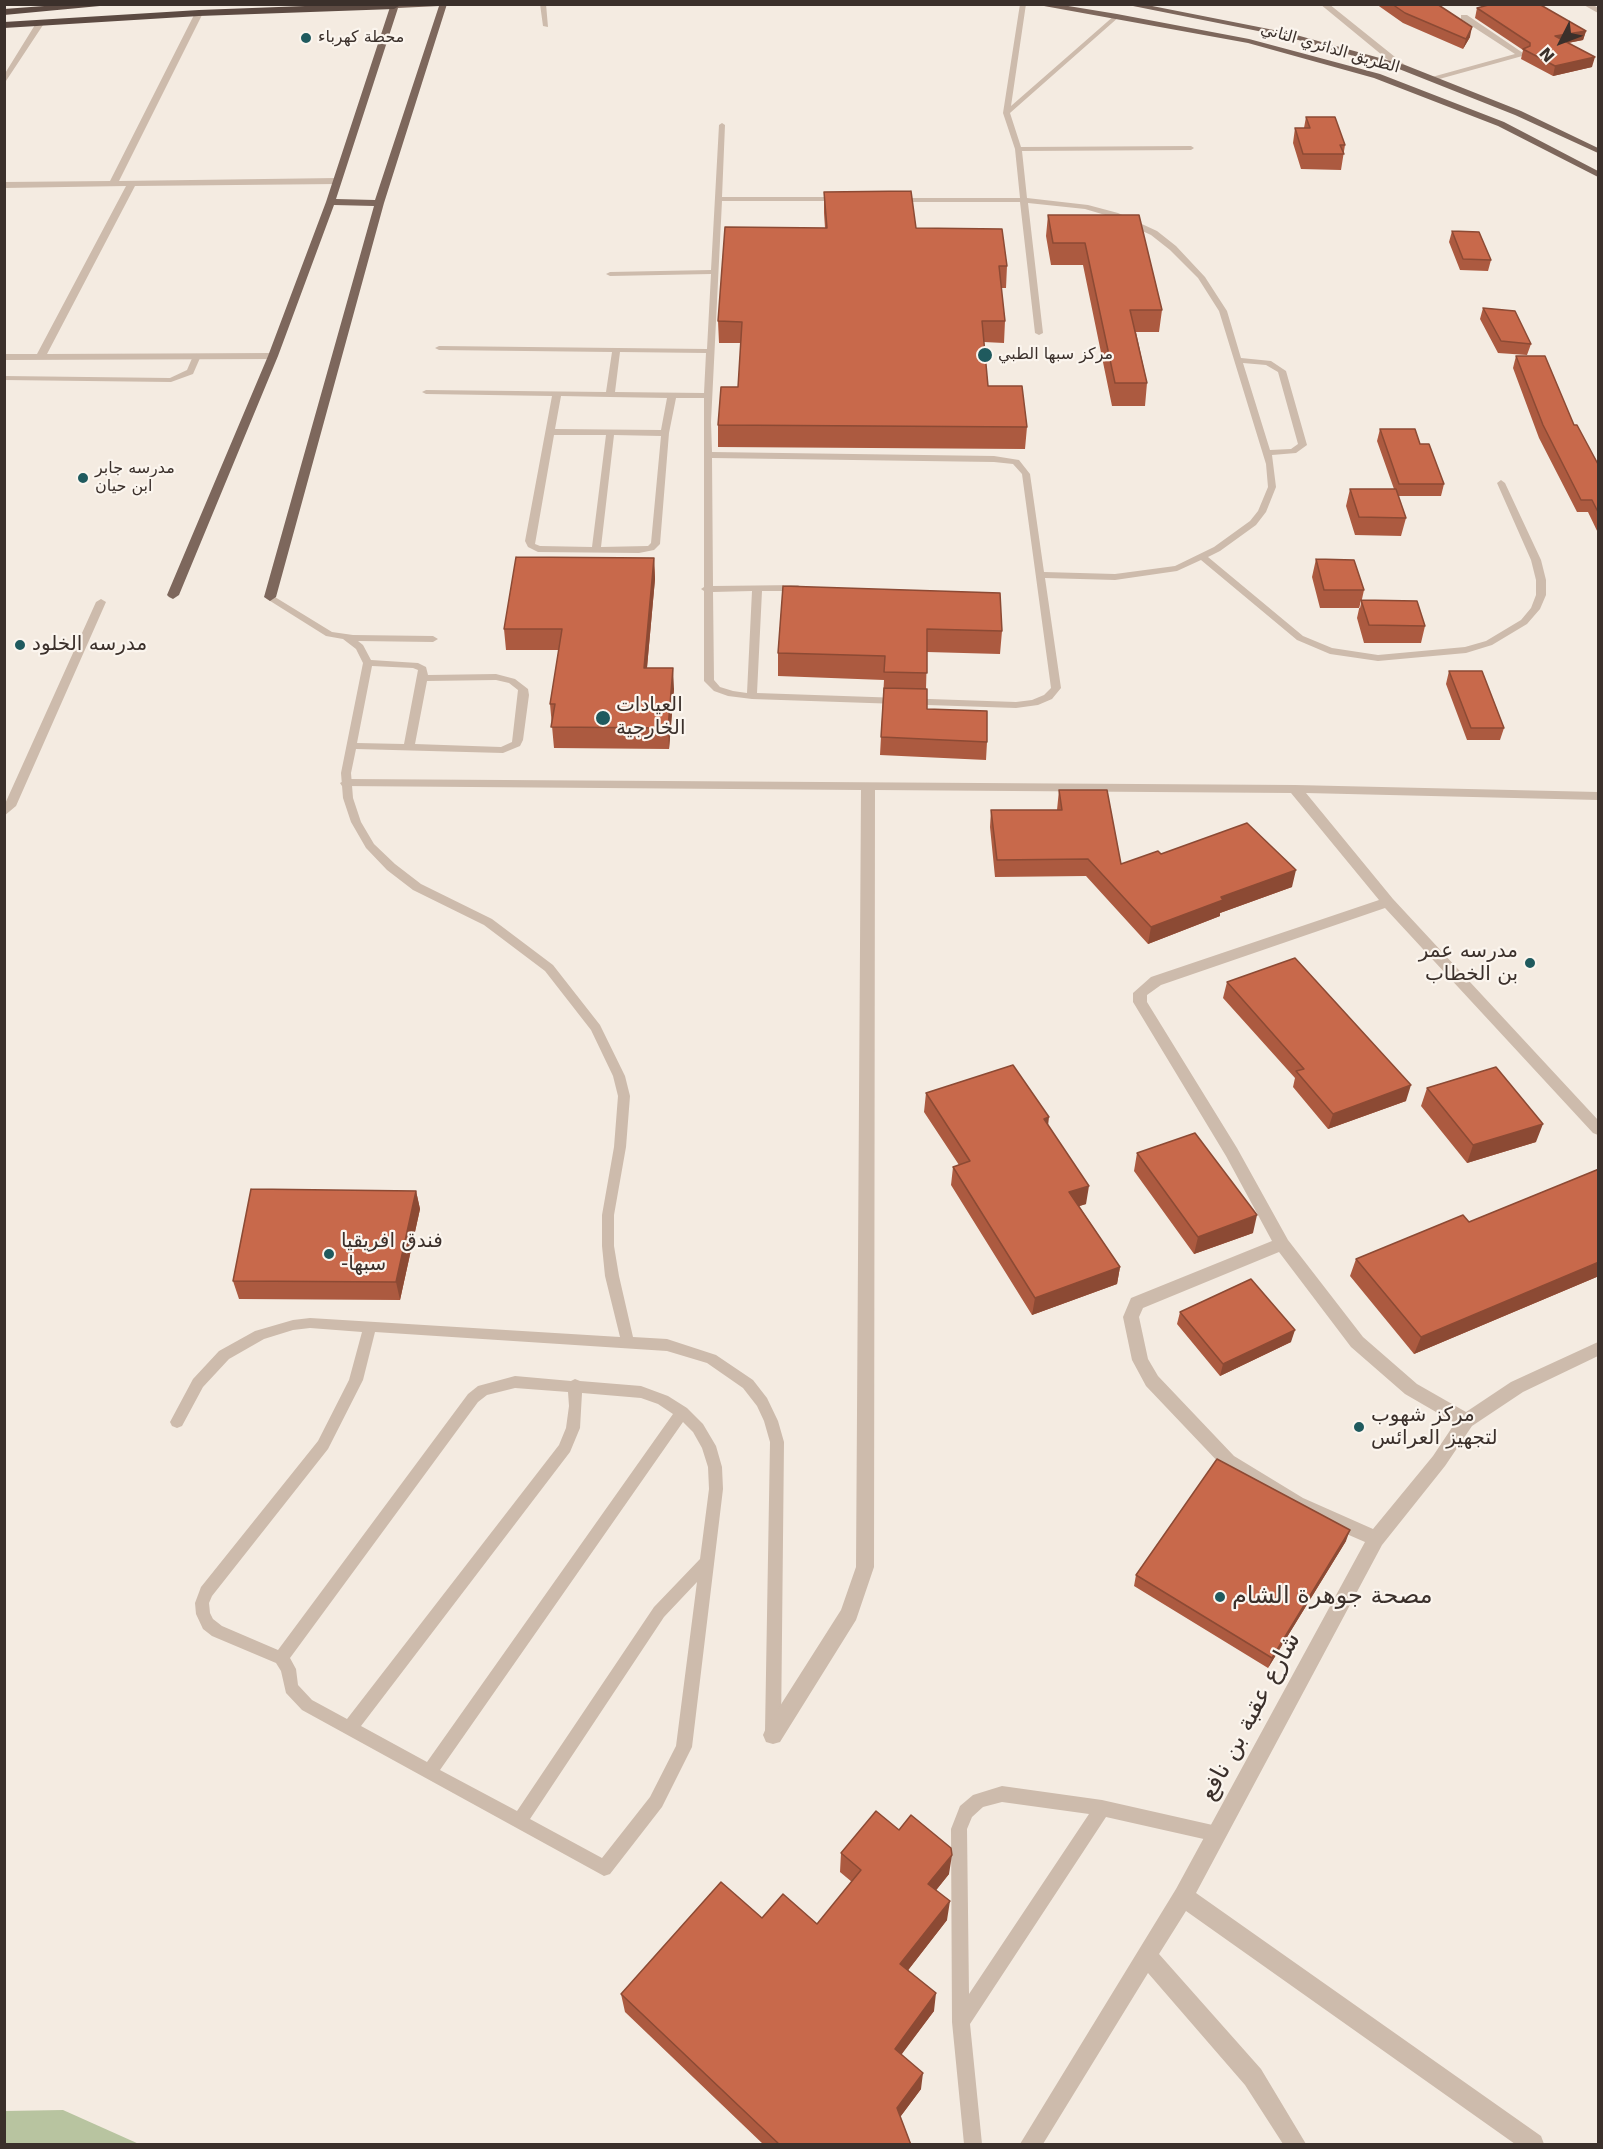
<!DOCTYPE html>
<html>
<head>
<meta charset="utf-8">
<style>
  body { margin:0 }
  #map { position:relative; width:1603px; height:2149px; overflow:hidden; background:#f4ebe1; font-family:"DejaVu Sans",sans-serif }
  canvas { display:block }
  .frame { position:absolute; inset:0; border:6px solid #3b302b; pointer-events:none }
  .north { position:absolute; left:1531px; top:12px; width:60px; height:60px; -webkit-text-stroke:4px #fbf5ee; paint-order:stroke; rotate:228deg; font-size:16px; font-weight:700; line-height:24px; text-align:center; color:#3b302b }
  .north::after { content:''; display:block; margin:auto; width:21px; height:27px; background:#3b302b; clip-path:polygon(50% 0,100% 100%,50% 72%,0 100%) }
</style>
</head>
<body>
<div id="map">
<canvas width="1603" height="2149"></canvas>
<div class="frame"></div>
<div class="north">N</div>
</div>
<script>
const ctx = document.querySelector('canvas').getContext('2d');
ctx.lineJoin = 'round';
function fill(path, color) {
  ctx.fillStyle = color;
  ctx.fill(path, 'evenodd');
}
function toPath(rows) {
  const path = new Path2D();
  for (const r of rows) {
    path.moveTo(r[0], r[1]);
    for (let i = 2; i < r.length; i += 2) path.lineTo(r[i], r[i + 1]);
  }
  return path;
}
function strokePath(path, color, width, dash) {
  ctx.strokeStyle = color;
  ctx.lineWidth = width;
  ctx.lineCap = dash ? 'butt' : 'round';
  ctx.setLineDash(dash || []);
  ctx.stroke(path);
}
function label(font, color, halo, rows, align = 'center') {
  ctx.font = font + ' "DejaVu Sans",Cairo,sans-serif';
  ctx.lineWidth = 4.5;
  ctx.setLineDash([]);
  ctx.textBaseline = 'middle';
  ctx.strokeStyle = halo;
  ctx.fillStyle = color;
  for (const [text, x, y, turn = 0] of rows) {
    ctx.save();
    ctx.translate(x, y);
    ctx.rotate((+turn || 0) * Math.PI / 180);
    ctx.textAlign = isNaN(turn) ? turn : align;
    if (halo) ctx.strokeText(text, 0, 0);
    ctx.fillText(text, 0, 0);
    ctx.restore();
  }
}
const green = toPath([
  [63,2110,139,2144,5,2144,5,2111]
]);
const lane = toPath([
  [540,4,546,4,548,27,543,26,540,4],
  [1020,4,1026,4,1011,106,1115,15,1120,16,1010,113,1021,147,1191,146,1194,148,1191,150,1022,151,1027,198,1088,205,1118,213,1157,231,1176,246,1205,277,1227,311,1241,358,1271,361,1286,371,1307,445,1296,453,1272,455,1276,487,1266,512,1256,525,1220,551,1208,557,1303,636,1332,648,1378,655,1465,647,1486,641,1521,620,1531,608,1536,595,1536,580,1531,560,1497,483,1501,480,1505,483,1541,560,1546,580,1546,595,1540,609,1527,624,1492,645,1466,653,1378,661,1330,654,1297,640,1201,560,1177,571,1115,580,1045,578,1061,688,1052,699,1038,705,1016,708,752,699,728,696,714,691,704,681,704,591,701,589,704,587,704,398,676,398,669,433,660,544,654,550,639,553,538,552,528,547,525,541,552,396,426,394,422,392,426,390,606,392,612,352,439,350,435,348,439,346,707,349,711,274,610,276,606,274,610,272,711,270,719,125,722,123,725,125,722,197,841,197,845,199,841,201,722,201,711,422,712,452,994,456,1019,460,1030,474,1044,572,1115,574,1175,566,1214,547,1250,521,1258,511,1268,487,1266,464,1219,311,1198,278,1170,250,1151,235,1112,217,1085,209,1028,203,1043,333,1039,335,1035,333,1020,202,897,202,893,200,897,198,1020,198,1015,149,1003,113,1020,4],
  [620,352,706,353,704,393,615,392,620,352],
  [1243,363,1266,365,1278,372,1298,444,1291,449,1270,450,1243,363],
  [561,396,610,397,667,398,661,430,555,429,561,396],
  [554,435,606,435,592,547,540,546,535,544,554,435],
  [614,435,661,436,651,543,648,546,601,547,614,435],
  [712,458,994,462,1013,464,1022,474,1051,688,1044,695,1032,700,1016,702,757,693,762,591,798,591,803,588,798,585,713,586,712,458],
  [752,591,747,693,733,691,720,687,714,680,713,592,752,591],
  [193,356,200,358,193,374,171,382,4,380,4,376,170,378,187,370,193,356],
  [270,594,332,632,353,635,433,636,438,639,433,642,358,641,363,645,371,660,418,663,426,667,428,675,496,674,515,679,528,689,529,695,523,740,520,746,503,753,356,749,351,773,353,798,361,822,374,844,395,864,421,884,492,919,553,965,600,1025,625,1076,630,1096,626,1147,614,1215,614,1246,619,1276,633,1337,667,1339,716,1355,753,1380,767,1398,778,1421,784,1442,781,1731,779,1736,773,1738,767,1736,765,1731,770,1442,764,1421,757,1406,743,1388,707,1363,667,1351,375,1332,363,1380,328,1449,212,1596,209,1603,210,1613,213,1619,222,1626,278,1650,468,1394,478,1386,515,1376,571,1381,575,1379,580,1381,641,1386,668,1396,687,1408,703,1424,716,1446,722,1467,723,1489,692,1747,662,1807,610,1874,604,1876,302,1710,286,1693,281,1671,276,1663,212,1636,203,1629,196,1614,195,1603,201,1587,318,1441,349,1380,362,1332,310,1328,293,1330,264,1339,229,1359,203,1387,182,1426,177,1428,172,1426,170,1422,193,1379,219,1351,255,1331,293,1320,310,1318,620,1337,605,1276,602,1246,602,1215,614,1147,618,1096,613,1076,591,1030,545,971,484,925,413,890,387,870,366,848,351,822,343,798,341,773,363,663,356,649,343,639,326,636,267,599,265,597,270,594],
  [372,666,413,668,418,670,404,744,357,743,372,666],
  [496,680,509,683,518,690,512,742,501,747,415,744,427,681,496,680],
  [515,1388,568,1392,569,1406,566,1428,559,1445,347,1719,312,1700,298,1685,296,1669,290,1658,478,1402,487,1395,515,1388],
  [582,1393,641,1398,658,1404,673,1414,427,1762,361,1726,570,1452,580,1428,582,1393],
  [683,1422,693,1432,702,1448,708,1467,709,1489,700,1559,654,1607,517,1811,440,1770,683,1422],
  [697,1582,676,1746,650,1797,602,1858,530,1819,664,1617,697,1582],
  [101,599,106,602,16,806,4,816,4,806,96,602,101,599],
  [1002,1786,1102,1800,1217,1826,1223,1828,1225,1834,1223,1840,1217,1842,1106,1817,970,2024,982,2144,964,2144,952,2022,951,1829,960,1806,973,1795,1002,1786],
  [1002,1802,1089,1814,969,1994,967,1829,972,1817,983,1807,1002,1802]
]);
const street = toPath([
  [1320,4,1329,4,1405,65,1405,69,1399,69,1320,4],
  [1582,4,1592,4,1598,8,1598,13,1582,4],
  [199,11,203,13,119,181,337,178,341,181,337,184,135,186,47,354,273,353,278,356,273,359,4,360,4,354,37,354,126,186,4,188,4,182,110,181,195,13,199,11],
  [1461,15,1467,15,1526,55,1432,81,1432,77,1515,54,1461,19,1461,15],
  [38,20,45,22,4,84,4,75,38,20],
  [347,779,1295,785,1598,792,1598,800,1306,793,1393,899,1598,1120,1598,1135,1593,1133,1385,908,1161,985,1147,995,1147,1002,1237,1148,1288,1240,1363,1337,1417,1384,1466,1412,1511,1382,1598,1342,1598,1356,1523,1392,1472,1426,1445,1466,1382,1545,1196,1893,1541,2136,1544,2144,1515,2144,1186,1911,1159,1954,1261,2069,1306,2144,1283,2144,1245,2085,1148,1973,1043,2144,1020,2144,1176,1889,1365,1542,1291,1510,1222,1466,1146,1386,1132,1360,1123,1317,1131,1298,1272,1241,1226,1156,1133,1002,1133,993,1151,977,1379,900,1291,793,875,790,874,1567,856,1620,780,1742,773,1744,766,1742,763,1735,766,1728,841,1610,856,1567,861,790,342,786,340,783,347,779],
  [1279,1252,1351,1347,1405,1394,1455,1423,1433,1456,1373,1529,1303,1498,1234,1456,1158,1376,1148,1359,1139,1317,1143,1308,1279,1252]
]);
const primary = toPath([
  [391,4,447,4,384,203,276,597,270,601,264,597,374,206,334,205,278,356,179,595,173,599,169,597,167,595,268,356,326,202,391,4],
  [439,6,375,200,336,199,398,8,439,6],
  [1033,4,1056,4,1117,14,1249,39,1380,74,1504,122,1598,171,1598,177,1498,126,1374,78,1248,43,1033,4],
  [1123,4,1142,4,1289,33,1405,65,1521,111,1598,148,1598,153,1515,115,1399,69,1288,37,1123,4]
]);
const highway = toPath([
  [71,4,121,4,4,15,4,9,71,4],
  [358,4,399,6,394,9,199,16,4,28,4,22,199,10,358,4]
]);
const wall = toPath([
  [1376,4,1437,4,1470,37,1463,49,1403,23],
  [1477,8,1586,31,1583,40,1568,43,1592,67,1553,76,1521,59,1523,50,1475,18],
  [1306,117,1345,145,1341,170,1301,169,1293,143,1295,128,1304,128],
  [824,192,916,228,1007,266,1006,288,1001,288,1005,321,1004,343,984,342,988,386,1027,427,1025,449,718,447,718,425,738,387,741,343,719,343,718,321,825,228,824,213],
  [1048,215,1139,215,1162,310,1159,332,1136,332,1147,383,1145,406,1112,406,1083,265,1051,265,1046,236],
  [1452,231,1491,260,1488,271,1460,270,1449,242],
  [1483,308,1531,344,1527,355,1498,353,1480,319],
  [1516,356,1574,425,1599,466,1599,535,1588,512,1577,512,1539,438,1513,368],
  [1380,429,1420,444,1444,484,1441,496,1398,496,1406,518,1401,536,1355,535,1346,506,1350,489,1394,489,1377,441],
  [654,558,655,579,647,668,674,689,669,749,554,748,550,704,559,650,506,650,504,629],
  [1316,559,1364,590,1360,608,1320,608,1312,577],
  [783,586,1002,631,1000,654,927,652,926,689,927,709,987,742,986,760,880,755,884,680,778,676,778,653],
  [1361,600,1425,626,1421,643,1364,643,1357,618],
  [1449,671,1504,728,1500,740,1467,740,1446,684],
  [1059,790,1121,864,1161,854,1292,887,1220,913,1220,916,1148,944,1086,876,995,877,990,827,991,810,1057,810],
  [1227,982,1406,1101,1328,1129,1293,1087,1295,1078,1223,998],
  [1427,1088,1536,1142,1467,1163,1421,1106],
  [926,1093,1048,1125,1086,1204,1079,1206,1120,1267,1117,1284,1032,1315,951,1185,953,1167,959,1165,924,1112],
  [1137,1153,1253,1233,1194,1254,1134,1171],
  [1599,1169,1599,1276,1414,1354,1350,1276,1356,1259,1469,1222],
  [416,1191,420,1209,400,1300,239,1299,233,1281],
  [1180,1312,1291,1342,1220,1376,1177,1324],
  [1346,1541,1268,1668,1134,1586,1136,1575],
  [841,1853,949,1874,936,1890,947,1920,908,1970,934,2011,901,2054,921,2089,900,2117,911,2145,764,2145,625,2012,621,1994,762,1918,817,1924,852,1882,840,1872]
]);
const shadedWall = toPath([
  [1472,27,1470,37,1463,49,1466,39],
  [1586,31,1583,40,1552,46,1555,36],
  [1595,57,1592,67,1553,76,1555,66],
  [654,558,655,579,645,689,644,668],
  [673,668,674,689,669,749,668,728],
  [1296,870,1292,887,1220,913,1220,916,1148,944,1151,927,1221,897],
  [1411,1085,1406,1101,1328,1129,1333,1114],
  [1049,1117,1047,1135,1044,1119],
  [1543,1124,1536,1142,1467,1163,1473,1145],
  [1089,1186,1086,1204,1067,1210,1069,1192],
  [416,1191,420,1209,400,1300,396,1282],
  [1257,1215,1253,1233,1194,1254,1198,1237],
  [1599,1262,1599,1276,1414,1354,1421,1337],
  [1120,1267,1117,1284,1032,1315,1035,1298],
  [1295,1330,1291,1342,1220,1376,1223,1364],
  [1350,1530,1346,1541,1268,1668,1272,1658],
  [952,1855,949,1874,926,1903,928,1884],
  [950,1901,947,1920,899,1982,900,1964],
  [936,1993,934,2011,893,2066,895,2049],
  [923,2073,921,2089,895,2124,897,2108]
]);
const building = toPath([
  [1392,4,1437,4,1472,27,1466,39,1405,13,1392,4],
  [1492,4,1539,4,1586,31,1555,36,1595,57,1555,66,1523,49,1530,46,1530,43,1477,8,1492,4],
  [1306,117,1335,117,1345,145,1340,145,1344,154,1303,154,1295,128,1310,128,1306,117],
  [911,191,916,228,1002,229,1007,266,999,266,1005,321,982,321,988,386,1022,386,1027,427,718,425,721,387,738,387,742,322,718,321,725,227,827,228,824,192,911,191],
  [1048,215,1139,215,1162,310,1130,310,1147,383,1115,383,1085,243,1053,243,1048,215],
  [1452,231,1479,232,1491,260,1463,259,1452,231],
  [1483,308,1515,311,1531,344,1501,341,1483,308],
  [1516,356,1545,356,1574,425,1577,425,1599,466,1599,514,1592,500,1581,500,1543,425,1516,356],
  [1380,429,1415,429,1420,444,1429,444,1444,484,1399,484,1380,429],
  [1350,489,1396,489,1406,518,1359,517,1350,489],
  [516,557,654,558,644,668,673,668,668,728,551,727,555,704,550,704,562,629,504,629,516,557],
  [1316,559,1354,560,1364,590,1324,590,1316,559],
  [783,586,1000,593,1002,631,927,629,927,673,884,672,885,656,778,653,783,586],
  [1361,600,1417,601,1425,626,1369,625,1361,600],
  [1449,671,1482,671,1504,728,1471,728,1449,671],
  [884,688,927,689,927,709,987,711,987,742,881,737,884,688],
  [1059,790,1107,790,1121,864,1158,851,1161,854,1247,823,1296,870,1221,897,1223,900,1151,927,1088,859,997,860,991,810,1062,810,1059,790],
  [1295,958,1411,1085,1333,1114,1296,1071,1304,1069,1227,982,1295,958],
  [1013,1065,1049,1117,1044,1119,1089,1186,1069,1192,1120,1267,1035,1298,953,1167,970,1161,926,1093,1013,1065],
  [1496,1067,1543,1124,1473,1145,1427,1088,1496,1067],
  [1195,1133,1257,1215,1198,1237,1137,1153,1195,1133],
  [1599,1169,1599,1262,1421,1337,1356,1259,1463,1215,1469,1222,1599,1169],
  [251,1189,416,1191,396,1282,233,1281,251,1189],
  [1251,1279,1295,1330,1223,1364,1180,1312,1251,1279],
  [1217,1459,1350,1530,1272,1658,1136,1575,1217,1459],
  [876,1811,899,1830,911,1815,951,1848,952,1855,928,1884,950,1901,900,1964,936,1993,895,2049,923,2073,897,2108,911,2145,780,2145,621,1994,721,1882,762,1918,783,1894,817,1924,861,1870,841,1853,876,1811]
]);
const markers = [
  [306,38,6,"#1f5a5e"],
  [985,355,8,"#1f5a5e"],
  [83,478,6,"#1f5a5e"],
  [20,645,6,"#1f5a5e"],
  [603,718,8,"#1f5a5e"],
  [1530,963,6,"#1f5a5e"],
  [329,1254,6,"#1f5a5e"],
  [1359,1427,6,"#1f5a5e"],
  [1220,1597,6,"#1f5a5e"]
];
const farPoinames = [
  ["محطة كهرباء",318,38],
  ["مركز سبها الطبي",998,355],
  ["مدرسه جابر",95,469],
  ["ابن حيان",95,487]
];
const farStreetnames = [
  ["الطريق الدائري الثاني",1330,49,16]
];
const poiNames = [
  ["مدرسه الخلود",32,645],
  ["العيادات",616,706],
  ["الخارجية",616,729],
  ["مدرسه عمر",1518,952,"right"],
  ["بن الخطاب",1518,975,"right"],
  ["فندق افريقيا",341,1242],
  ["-سبها",341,1265],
  ["مركز شهوب",1371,1416],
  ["لتجهيز العرائس",1371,1439]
];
const nearPoinames = [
  ["مصحة جوهرة الشام",1232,1597]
];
const nearStreetnames = [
  ["شارع عقبة بن نافع",1251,1717,-62]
];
fill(green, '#b8c4a0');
fill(lane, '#cdbbac');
fill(street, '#cdbbac');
fill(primary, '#7d675c');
fill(highway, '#5c4a42');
fill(wall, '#ac5a40');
fill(shadedWall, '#8c4a34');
fill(building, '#c8694b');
strokePath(building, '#8c4a34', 1.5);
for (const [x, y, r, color] of markers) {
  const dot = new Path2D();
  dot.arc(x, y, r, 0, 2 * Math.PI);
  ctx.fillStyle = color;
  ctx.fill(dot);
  strokePath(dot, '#fbf5ee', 2);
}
label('16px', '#3b302b', '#fbf5ee', farPoinames, 'left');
label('16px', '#3b302b', '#fbf5ee', farStreetnames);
label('20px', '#3b302b', '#fbf5ee', poiNames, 'left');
label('24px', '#3b302b', '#fbf5ee', nearPoinames, 'left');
label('24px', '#3b302b', '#fbf5ee', nearStreetnames);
</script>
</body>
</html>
